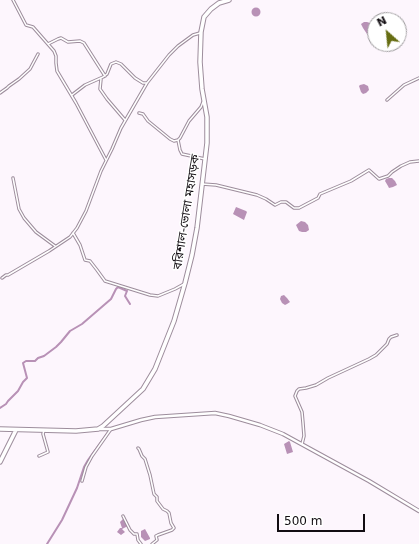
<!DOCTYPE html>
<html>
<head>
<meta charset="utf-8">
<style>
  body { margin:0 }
  #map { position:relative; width:419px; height:544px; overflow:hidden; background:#fdf6fd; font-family:"DejaVu Sans",sans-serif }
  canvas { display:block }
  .north { position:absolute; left:367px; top:12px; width:40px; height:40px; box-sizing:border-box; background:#fff; border:1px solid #a09ea0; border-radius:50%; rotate:333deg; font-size:11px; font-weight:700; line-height:16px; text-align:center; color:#120d12 }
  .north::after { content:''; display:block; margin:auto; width:14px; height:18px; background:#666d12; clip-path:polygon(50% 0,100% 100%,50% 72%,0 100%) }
  .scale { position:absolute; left:277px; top:514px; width:88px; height:18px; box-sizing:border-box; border:2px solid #120d12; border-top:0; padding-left:5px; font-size:12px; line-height:14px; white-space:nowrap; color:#120d12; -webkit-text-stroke:3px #fff; paint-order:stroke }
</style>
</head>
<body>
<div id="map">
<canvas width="419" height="544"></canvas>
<div class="north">N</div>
<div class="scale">500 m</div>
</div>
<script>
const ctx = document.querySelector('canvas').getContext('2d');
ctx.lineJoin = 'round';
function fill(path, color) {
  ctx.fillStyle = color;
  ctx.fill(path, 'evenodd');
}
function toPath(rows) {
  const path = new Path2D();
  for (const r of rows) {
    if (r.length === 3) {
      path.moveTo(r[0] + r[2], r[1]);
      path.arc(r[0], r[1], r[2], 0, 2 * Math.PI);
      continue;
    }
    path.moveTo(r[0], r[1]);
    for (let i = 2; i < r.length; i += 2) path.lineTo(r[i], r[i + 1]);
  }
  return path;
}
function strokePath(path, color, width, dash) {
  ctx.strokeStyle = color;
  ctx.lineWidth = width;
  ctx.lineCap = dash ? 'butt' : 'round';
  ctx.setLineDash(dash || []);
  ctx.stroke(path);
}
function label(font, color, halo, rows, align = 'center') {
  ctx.font = font + ' "DejaVu Sans","Noto Sans Bengali",sans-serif';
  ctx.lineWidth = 3;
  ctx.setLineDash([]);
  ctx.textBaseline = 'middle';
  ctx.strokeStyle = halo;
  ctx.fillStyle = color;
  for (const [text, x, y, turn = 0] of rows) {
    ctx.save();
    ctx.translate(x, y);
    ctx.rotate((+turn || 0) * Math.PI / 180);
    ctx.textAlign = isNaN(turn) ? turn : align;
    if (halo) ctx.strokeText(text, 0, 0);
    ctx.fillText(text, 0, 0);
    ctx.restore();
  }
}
const water = toPath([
  [256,12,4.5],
  [364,22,367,22,370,23,372,32,370,35,367,34,363,28,361,24],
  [364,84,368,86,369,90,366,93,363,94,361,92,359,86,360,85],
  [389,178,392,178,395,181,397,185,393,187,389,188,388,186,385,181,386,179],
  [236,207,246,211,247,212,244,220,233,214],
  [301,221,305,222,308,225,309,230,306,232,302,232,299,231,296,225],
  [284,295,287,298,290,302,287,304,285,305,282,303,280,299,281,296],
  [289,441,290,442,293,452,287,454,284,444],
  [124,518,128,526,122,529,125,532,121,535,117,532,120,528,122,528,120,522],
  [145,529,150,538,150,539,145,541,141,537,141,531]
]);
const canal = toPath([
  [0,408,6,404,8,401,18,391,23,382,27,378,23,363,26,361,35,361,38,358,44,356,56,347,61,342,70,331,82,324,111,299,116,289,118,287,127,291,125,296,130,304],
  [47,544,62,520,77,488,84,467,88,460,109,431]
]);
const minor = toPath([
  [13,0,26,25,33,27,54,51,56,56,56,63,57,71,76,103,106,160],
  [48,44,58,39,61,38,68,42,80,41,84,43,105,76],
  [101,79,100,89,107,99,125,120],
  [0,93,7,88,9,86,19,79,30,69,38,54],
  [72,95,85,85,103,77,107,74,111,64,116,62,121,64,135,78,143,83,147,83,169,55,178,46,193,35,200,33],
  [387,100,404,85,419,78],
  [139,113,143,114,148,121,170,139,174,141,178,140,180,138,189,121,201,107,203,102],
  [178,140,180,150,182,154,205,159],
  [13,178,19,209,24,218,36,232,55,246],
  [202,184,216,185,257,195,266,199,275,205,281,202,286,202,294,208,299,208,318,198,320,194,351,181,369,170,379,179,388,176,392,172,401,166,410,162,419,161],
  [73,233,80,245,85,260,90,261,97,270,105,281,150,295,158,296,175,289,184,284],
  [2,278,6,275,8,275,49,251,70,237,77,228,86,211,101,171,112,149,121,128,147,83],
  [302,444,304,436,303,423,302,412,295,396,297,391,299,389,306,388,316,385,328,378,369,359,376,355,387,344,389,339,391,337,397,335],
  [138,448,139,449,142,456,145,459,150,475,154,494,157,497,157,501,163,509,167,511,169,513,171,523,174,528,172,530,158,535,156,536,157,540,152,544],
  [39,456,48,452,43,434,44,430],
  [82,481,86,467,92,456,111,429],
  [123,516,130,530,134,534,137,534,138,540,141,544]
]);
const secondary = toPath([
  [98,429,111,429,141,420,155,417,215,413,229,416,260,425,283,434,369,481,419,511]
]);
const trunk = toPath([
  [0,429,76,431,98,429,103,426,143,389,155,369,174,321,185,283,192,255,197,228,207,143,207,117,202,89,200,62,201,32,204,17,211,9,219,3,229,0],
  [0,462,16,430]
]);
const streetNames = [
  ["বরিশাল-ভোলা মহাসড়ক",187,212,-81]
];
fill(water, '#b891b6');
strokePath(canal, '#b891b6', 2);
strokePath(minor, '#9d8d9c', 3.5);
strokePath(secondary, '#9d8d9c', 4.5);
strokePath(trunk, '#9d8d9c', 5.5);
strokePath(minor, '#fff', 1.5);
strokePath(secondary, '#fff', 2.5);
strokePath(trunk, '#fff', 3.5);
label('12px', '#120d12', '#fff', streetNames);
</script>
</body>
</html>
